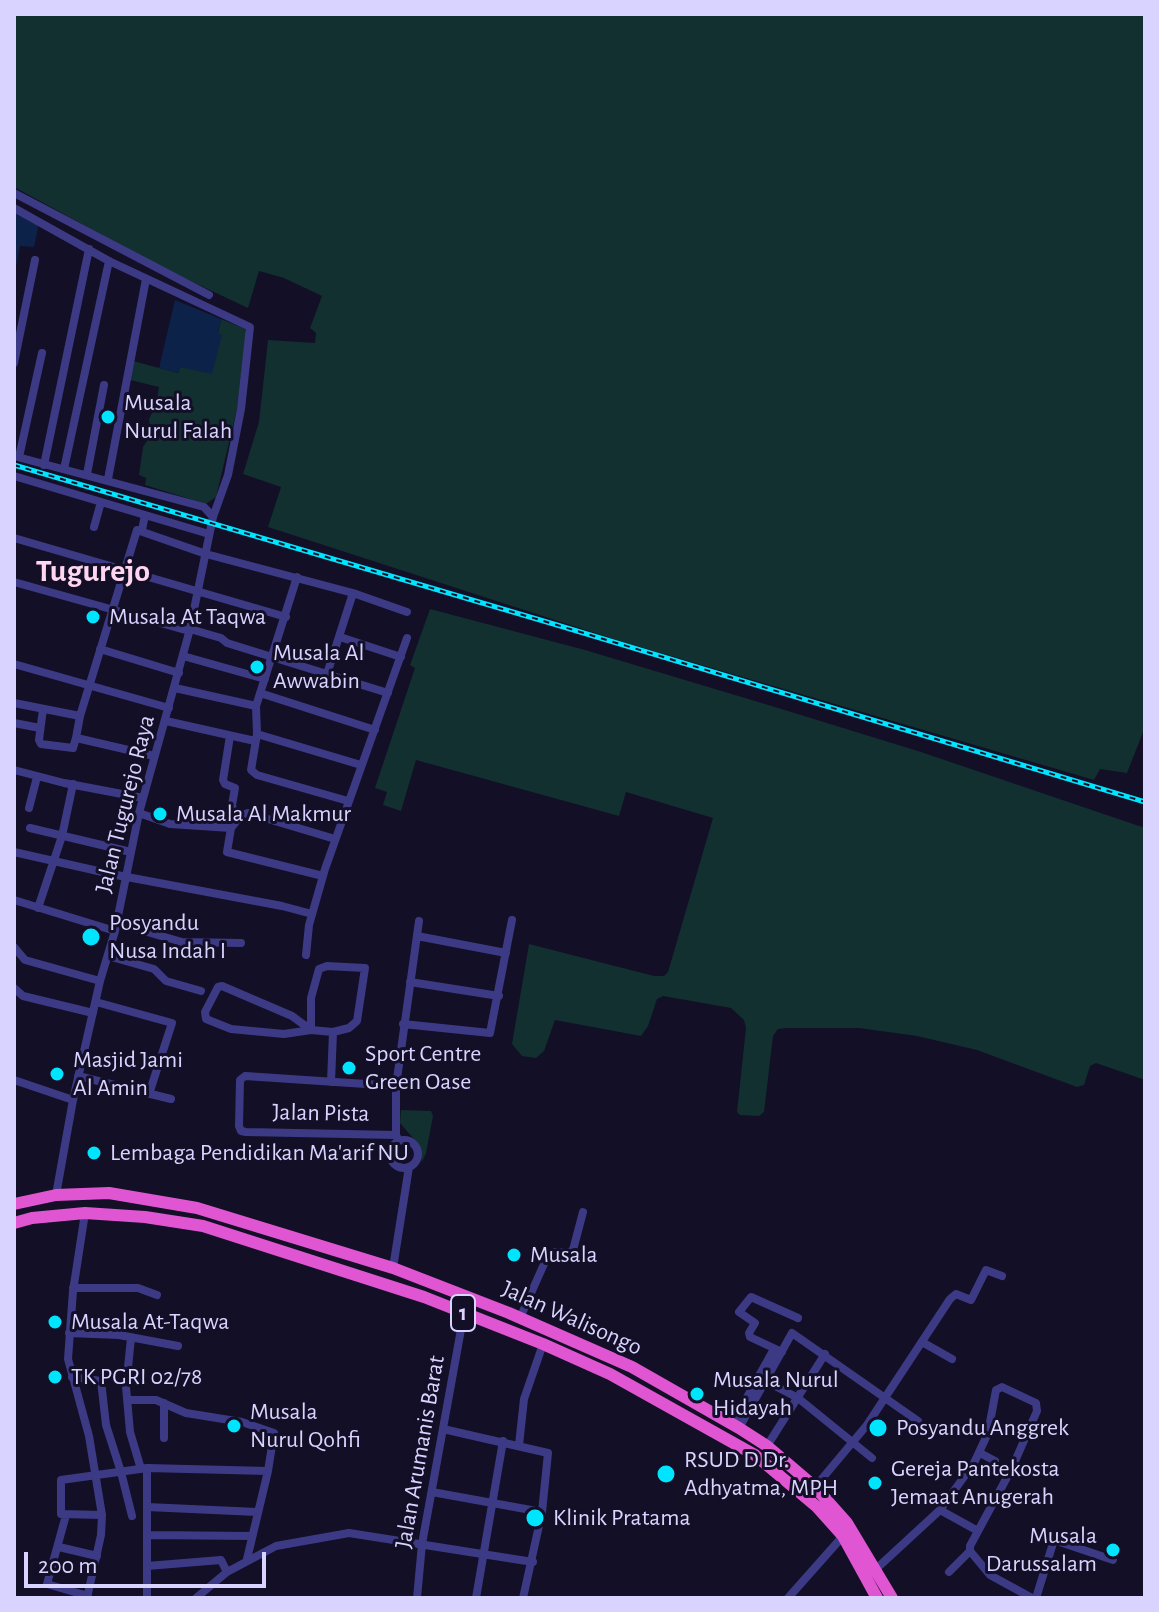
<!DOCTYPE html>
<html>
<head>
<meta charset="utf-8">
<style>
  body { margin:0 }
  #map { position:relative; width:1159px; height:1612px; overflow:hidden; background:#130f26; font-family:"Alegreya Sans",sans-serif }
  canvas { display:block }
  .frame { position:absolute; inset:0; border:16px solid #d9d4ff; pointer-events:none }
  .scale { position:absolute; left:24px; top:1552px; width:242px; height:36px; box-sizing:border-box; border:4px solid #d9d4ff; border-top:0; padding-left:10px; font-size:24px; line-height:28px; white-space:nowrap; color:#d9d4ff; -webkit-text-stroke:6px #130f26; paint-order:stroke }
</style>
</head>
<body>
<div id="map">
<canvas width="1159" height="1612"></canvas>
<div class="frame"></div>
<div class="scale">200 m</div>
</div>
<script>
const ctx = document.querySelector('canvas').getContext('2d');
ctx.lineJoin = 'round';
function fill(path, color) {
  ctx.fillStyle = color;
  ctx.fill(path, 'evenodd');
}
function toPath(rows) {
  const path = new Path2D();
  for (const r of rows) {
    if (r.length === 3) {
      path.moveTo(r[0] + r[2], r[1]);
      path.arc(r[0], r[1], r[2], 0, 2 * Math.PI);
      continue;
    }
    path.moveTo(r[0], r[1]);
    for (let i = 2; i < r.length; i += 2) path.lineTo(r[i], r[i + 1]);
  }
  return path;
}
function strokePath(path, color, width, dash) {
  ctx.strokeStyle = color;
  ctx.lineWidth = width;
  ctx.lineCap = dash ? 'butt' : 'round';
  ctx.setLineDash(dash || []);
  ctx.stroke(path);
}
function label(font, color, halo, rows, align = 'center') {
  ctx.font = font + ' "Alegreya Sans",sans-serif';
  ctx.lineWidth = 6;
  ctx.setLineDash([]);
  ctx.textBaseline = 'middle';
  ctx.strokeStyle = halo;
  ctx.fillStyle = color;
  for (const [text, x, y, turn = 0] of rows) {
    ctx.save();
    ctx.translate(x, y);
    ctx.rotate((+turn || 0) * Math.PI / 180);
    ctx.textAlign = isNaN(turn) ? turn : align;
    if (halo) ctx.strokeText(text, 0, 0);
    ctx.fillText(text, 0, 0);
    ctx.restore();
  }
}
const green = toPath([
  [14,14,1145,14,1145,727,1127,773,1100,769,1094,780,620,641,268,527,281,487,243,474,259,422,268,340,315,343,316,333,310,328,322,296,284,278,259,271,248,308,161,267,14,187],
  [221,319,245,329,246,333,237,409,216,497,206,504,145,485,146,478,139,475,143,447,151,435,149,419,156,405,159,387,130,380,133,361,178,373,180,367,221,335,218,334],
  [430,609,585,650,775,707,921,752,1145,828,1145,1080,1096,1063,1090,1066,1084,1085,1077,1087,977,1050,917,1036,859,1028,787,1028,778,1029,773,1036,764,1112,759,1116,740,1115,737,1112,746,1028,744,1020,731,1008,663,996,657,999,648,1026,641,1036,555,1020,544,1051,536,1058,522,1056,512,1044,529,944,654,976,664,976,668,972,713,818,626,792,619,816,416,760,401,811,383,805,387,792,375,788,415,668,410,665],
  [401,1110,431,1111,433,1116,426,1153,422,1162,419,1145,400,1123]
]);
const water = toPath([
  [14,209,39,223,34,247,20,246,14,276],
  [175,300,221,319,218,333,222,335,212,374,180,367,178,373,159,368]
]);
const minor = toPath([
  [14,193,209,295],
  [14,208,109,261,250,327,241,409,228,475,213,517,190,629,139,813,115,931,100,981,73,1100,56,1195],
  [14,363,35,260],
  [14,456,204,507,213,517],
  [19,457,42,353],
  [44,465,89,249],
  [64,469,109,261],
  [87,474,104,385],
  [14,476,145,515],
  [108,479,146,279],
  [94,527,101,502],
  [142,530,145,515,209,534],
  [14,538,286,617],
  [297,577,256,706,257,734,251,770,257,775,348,801],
  [14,582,189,631],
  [190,629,221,638,227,643,388,693],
  [340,637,401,657],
  [100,649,179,673],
  [183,656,265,679],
  [14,664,169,708],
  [327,674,353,593],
  [175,688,256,706],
  [260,693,375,730],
  [14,703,80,716],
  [43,709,39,740,41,744,73,748,76,738,81,739,154,756],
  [166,721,255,741],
  [14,723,40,728],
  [257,734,361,765],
  [230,736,223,780,225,784,235,788,232,805,236,821],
  [76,738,80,716,137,530,206,554,353,593,407,612],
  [14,770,64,783,143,798],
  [29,808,37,777],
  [139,813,170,824,231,828],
  [30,828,131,852],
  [14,852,111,874,282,906,312,914],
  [323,876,227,852,231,828,241,815,248,813,335,839],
  [14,900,115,931],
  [38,908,62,836,73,784],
  [116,923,182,942,241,943],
  [417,936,506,953],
  [14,947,25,960,100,981],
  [306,955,309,925,325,869,407,638],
  [108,956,154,969,166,981,201,991],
  [410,982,499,996],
  [14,988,23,996,93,1013],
  [96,1002,172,1023,149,1094],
  [403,1024,490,1033,512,920],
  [311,1030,311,998,319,969,327,966,365,968,357,1021,349,1028,333,1032,311,1030,284,1034,231,1029,206,1019,205,1012,218,987,222,986,292,1016,311,1030],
  [78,1076,171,1099],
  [14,1080,73,1100],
  [331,1082,333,1032],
  [396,1086,245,1076,240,1080,239,1126,241,1131,246,1132,396,1135],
  [404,1154,14],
  [399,1141,396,1135,396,1086,419,921],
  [85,1213,73,1291,68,1359,89,1436,102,1515,101,1535,87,1598],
  [393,1268,409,1167],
  [73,1288,138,1288,157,1295],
  [520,1318,548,1255,554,1252,568,1253,573,1250,583,1212],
  [69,1333,119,1335,178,1346],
  [131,1338,126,1387,130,1432,141,1469],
  [922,1342,952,1359],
  [782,1352,750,1337,749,1333,755,1323,739,1312,751,1297,798,1318],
  [72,1377,101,1381,106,1425,121,1472,132,1516],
  [758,1377,798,1398,872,1458],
  [128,1400,156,1400,186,1413,242,1422,274,1433,268,1471,247,1559],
  [164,1403,164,1438],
  [732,1424,774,1349],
  [739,1428,792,1333,918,1421],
  [443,1429,548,1453,542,1512,523,1598],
  [519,1445,524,1399,543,1344],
  [767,1446,825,1354],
  [980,1453,995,1461],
  [147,1468,147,1566,221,1560,227,1572],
  [815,1487,867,1425,950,1299,956,1294,971,1300,986,1270,1002,1276],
  [432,1492,542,1512],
  [147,1507,257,1512],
  [940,1510,978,1531],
  [66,1515,47,1584,88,1596],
  [102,1515,61,1514,61,1480,147,1468,268,1471],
  [148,1535,252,1536],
  [59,1547,97,1556],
  [876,1569,940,1510,974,1463,988,1433,996,1390,1002,1387,1036,1403,1037,1411,1012,1468,970,1546,970,1551,990,1575,1032,1598],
  [949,1572,970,1551],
  [147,1598,147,1566],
  [196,1598,227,1572,276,1546,349,1533,533,1562],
  [417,1598,422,1544,464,1313],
  [476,1598,503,1441],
  [788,1598,843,1536],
  [1036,1598,1054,1540,1113,1560]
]);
const trunk = toPath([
  [14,1204,56,1195,109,1193,197,1208,393,1268,509,1313,632,1367,739,1428,767,1446,815,1487,847,1523,892,1598],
  [14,1223,32,1218,85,1213,145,1217,203,1226,424,1297,543,1344,610,1374,755,1455,817,1507,843,1536,877,1598]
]);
const rail = toPath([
  [14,465,557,625,1145,802]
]);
const markers = [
  [108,417,8,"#00e5ff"],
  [93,617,8,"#00e5ff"],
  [257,667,8,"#00e5ff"],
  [160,814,8,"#00e5ff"],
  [91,937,10,"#00e5ff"],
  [349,1068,8,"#00e5ff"],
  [57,1074,8,"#00e5ff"],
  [94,1153,8,"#00e5ff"],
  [514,1255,8,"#00e5ff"],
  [55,1322,8,"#00e5ff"],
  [55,1377,8,"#00e5ff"],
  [697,1394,8,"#00e5ff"],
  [234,1426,8,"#00e5ff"],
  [878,1428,10,"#00e5ff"],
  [666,1474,10,"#00e5ff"],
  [875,1483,8,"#00e5ff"],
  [535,1518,10,"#00e5ff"],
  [1113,1550,8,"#00e5ff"]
];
const shields = [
  [463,1313,24]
];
const shieldNames = [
  ["1",463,1313]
];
const poiNames = [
  ["Musala",124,403],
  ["Nurul Falah",124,431],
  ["Musala At Taqwa",109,617],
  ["Musala Al",273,653],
  ["Awwabin",273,681],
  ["Musala Al Makmur",176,814],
  ["Posyandu",109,923],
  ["Nusa Indah I",109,951],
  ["Sport Centre",365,1054],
  ["Green Oase",365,1082],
  ["Masjid Jami",73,1060],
  ["Al Amin",73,1088],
  ["Lembaga Pendidikan Ma'arif NU",110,1153],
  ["Musala",530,1255],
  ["Musala At-Taqwa",71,1322],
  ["TK PGRI 02/78",71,1377],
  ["Musala Nurul",713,1380],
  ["Hidayah",713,1408],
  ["Musala",250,1412],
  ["Nurul Qohfi",250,1440],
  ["Posyandu Anggrek",896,1428],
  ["RSUD D Dr.",684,1460],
  ["Adhyatma, MPH",684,1488],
  ["Gereja Pantekosta",891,1469],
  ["Jemaat Anugerah",891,1497],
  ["Klinik Pratama",553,1518],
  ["Musala",1097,1536,"right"],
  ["Darussalam",1097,1564,"right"]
];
const streetNames = [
  ["Jalan Tugurejo Raya",125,804,-76],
  ["Jalan Pista",321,1113,1],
  ["Jalan Walisongo",572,1318,24],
  ["Jalan Arumanis Barat",420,1452,-80]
];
const districtNames = [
  ["Tugurejo",93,571]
];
fill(green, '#12302f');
fill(water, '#0c2248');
strokePath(minor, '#3d3a85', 8);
strokePath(trunk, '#e055d1', 12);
strokePath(rail, '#00e5ff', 5);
strokePath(rail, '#130f26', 2, [6]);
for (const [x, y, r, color] of markers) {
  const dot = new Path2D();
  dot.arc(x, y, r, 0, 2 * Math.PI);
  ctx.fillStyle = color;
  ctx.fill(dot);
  strokePath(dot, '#130f26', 3);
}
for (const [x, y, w] of shields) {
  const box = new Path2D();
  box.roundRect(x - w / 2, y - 18, w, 36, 6);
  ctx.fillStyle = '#130f26';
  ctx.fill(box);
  strokePath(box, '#d9d4ff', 2);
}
label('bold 22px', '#d9d4ff', null, shieldNames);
label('24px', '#d9d4ff', '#130f26', poiNames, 'left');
label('24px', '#d9d4ff', '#130f26', streetNames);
label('bold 32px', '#ffd6f0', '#130f26', districtNames);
</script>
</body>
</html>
